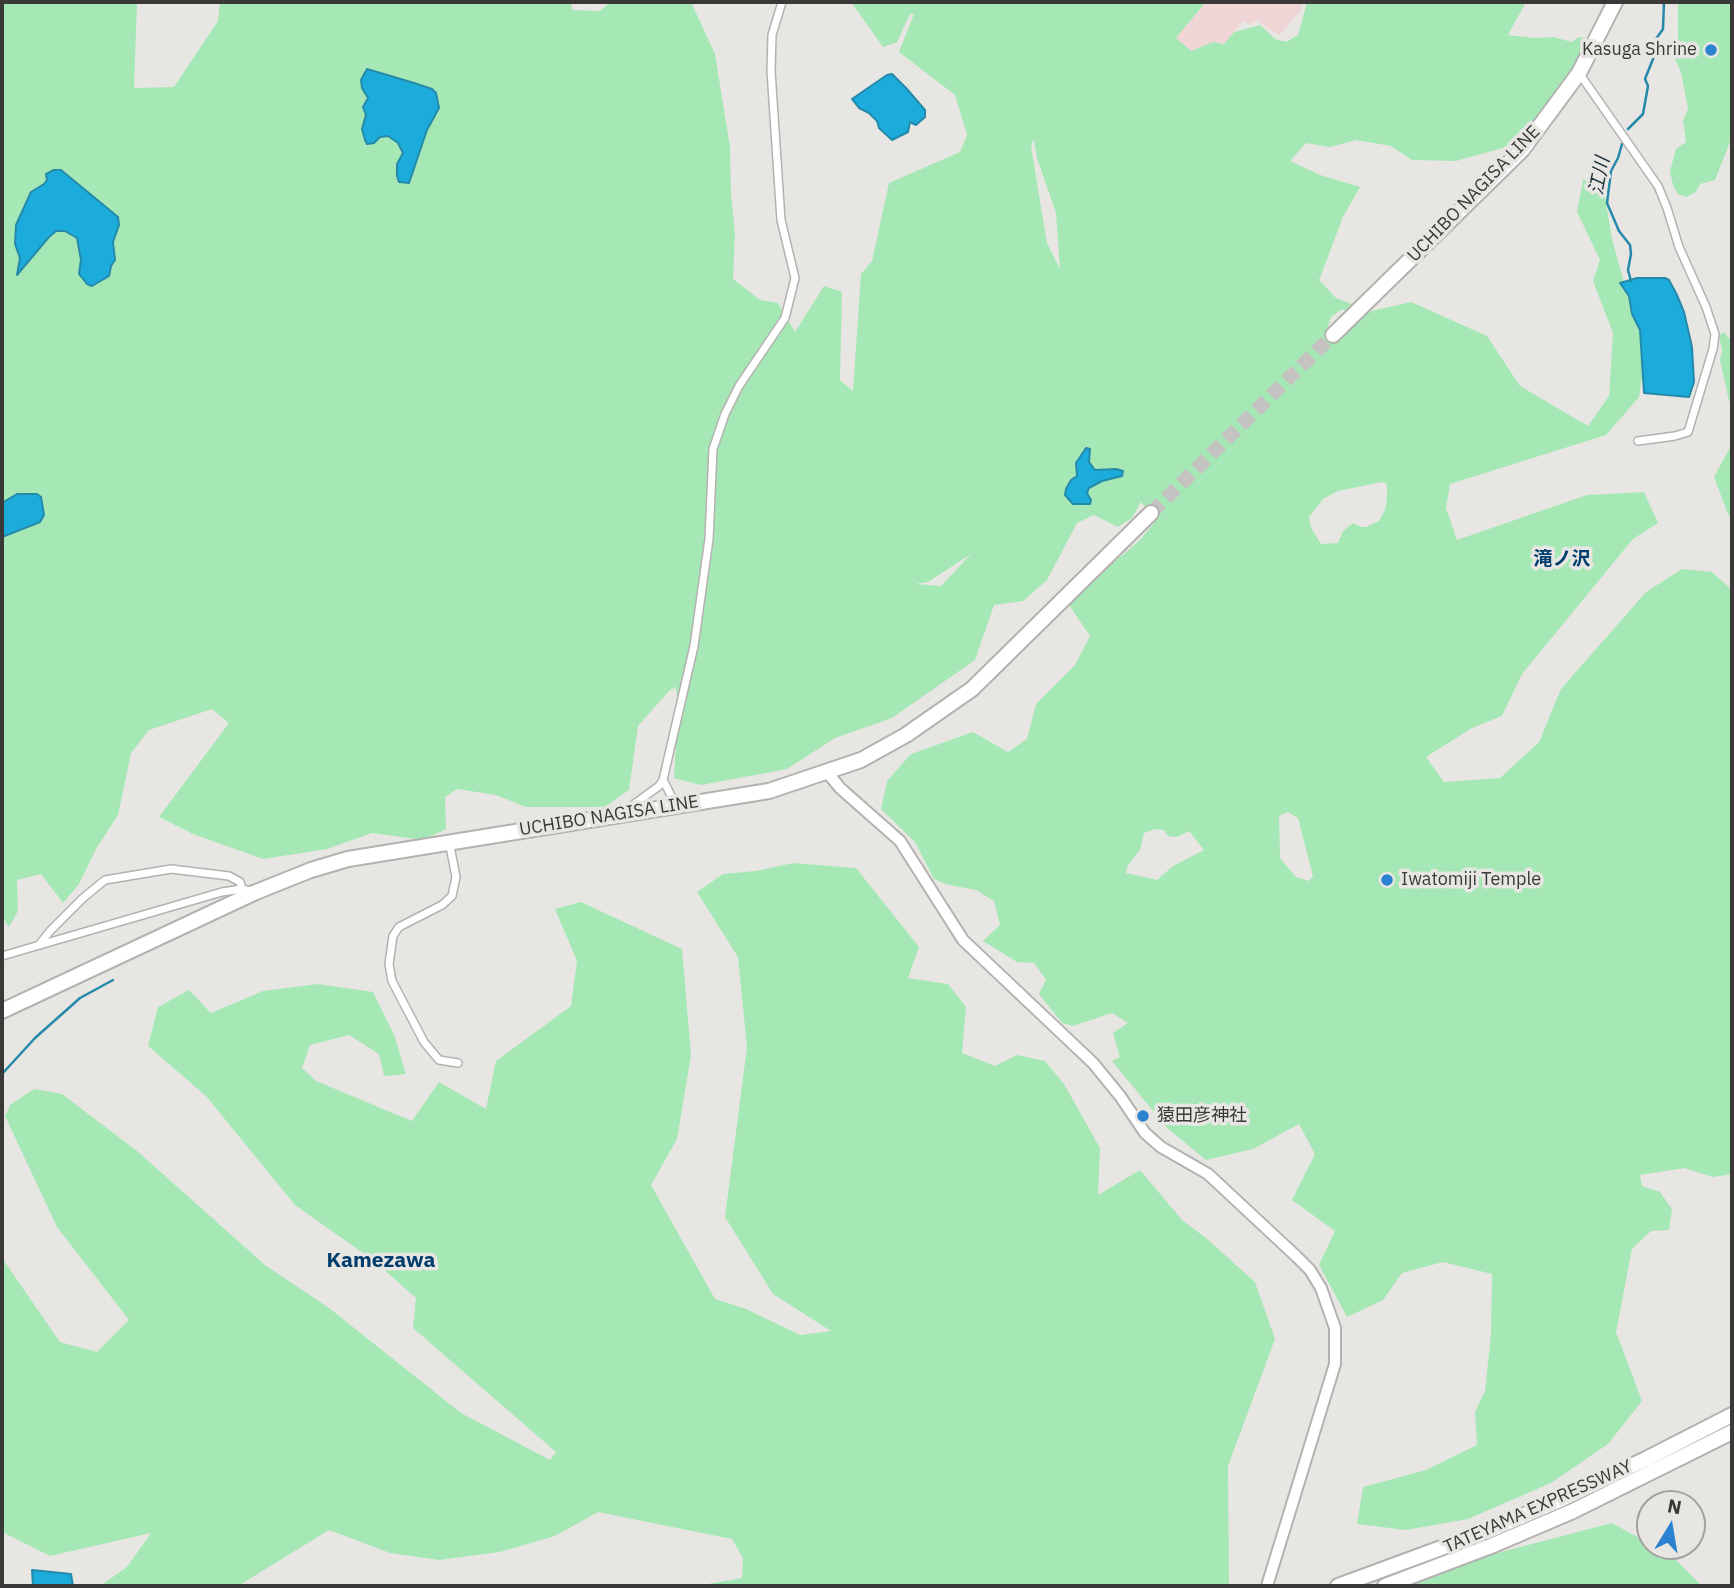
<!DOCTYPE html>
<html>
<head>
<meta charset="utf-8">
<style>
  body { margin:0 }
  #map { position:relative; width:1734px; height:1588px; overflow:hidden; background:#e8e6e3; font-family:"IBM Plex Sans",sans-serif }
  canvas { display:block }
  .frame { position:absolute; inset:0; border:4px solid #3a3938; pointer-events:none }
  .north { position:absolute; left:1636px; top:1490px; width:70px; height:70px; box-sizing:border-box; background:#e8e6e3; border:2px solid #a2a19f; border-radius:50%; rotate:11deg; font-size:19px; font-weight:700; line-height:28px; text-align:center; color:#3a3938 }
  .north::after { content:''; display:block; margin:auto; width:24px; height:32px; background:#2b82d0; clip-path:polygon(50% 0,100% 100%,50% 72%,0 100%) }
</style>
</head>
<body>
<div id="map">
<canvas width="1734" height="1588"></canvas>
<div class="frame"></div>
<div class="north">N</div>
</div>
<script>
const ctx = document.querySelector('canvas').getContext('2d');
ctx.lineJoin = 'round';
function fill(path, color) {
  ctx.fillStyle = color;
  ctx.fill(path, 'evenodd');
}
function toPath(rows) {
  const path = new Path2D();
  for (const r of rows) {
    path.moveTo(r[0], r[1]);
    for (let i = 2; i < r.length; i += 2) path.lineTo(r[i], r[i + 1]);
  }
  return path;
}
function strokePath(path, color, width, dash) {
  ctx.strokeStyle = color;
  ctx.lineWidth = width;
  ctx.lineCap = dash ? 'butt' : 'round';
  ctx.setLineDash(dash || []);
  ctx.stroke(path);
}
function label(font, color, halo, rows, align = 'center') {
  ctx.font = font + ' "IBM Plex Sans","Noto Sans JP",sans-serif';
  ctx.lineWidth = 7;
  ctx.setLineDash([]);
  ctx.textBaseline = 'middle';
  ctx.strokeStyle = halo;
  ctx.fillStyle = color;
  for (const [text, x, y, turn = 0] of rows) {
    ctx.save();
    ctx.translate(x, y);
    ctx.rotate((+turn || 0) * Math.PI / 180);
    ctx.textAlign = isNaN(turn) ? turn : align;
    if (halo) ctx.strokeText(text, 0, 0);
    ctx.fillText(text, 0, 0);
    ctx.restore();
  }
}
const industrial = toPath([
  [1206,2,1302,2,1301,11,1279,35,1257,21,1250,24,1243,21,1224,44,1213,42,1191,51,1176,38]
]);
const green = toPath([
  [2,2,137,2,134,88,174,87,218,21,220,2,571,2,572,10,600,11,610,2,691,2,715,54,730,147,731,194,735,233,733,279,760,300,778,303,795,332,824,286,842,292,840,380,853,391,861,274,872,261,889,183,960,152,967,135,955,95,899,52,914,14,910,14,897,42,883,47,851,2,1206,2,1176,38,1191,51,1213,42,1224,44,1234,32,1260,25,1275,39,1286,42,1298,35,1307,2,1526,2,1508,35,1535,38,1553,37,1572,42,1579,37,1586,38,1571,72,1521,143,1456,161,1412,160,1391,146,1356,140,1330,147,1306,143,1290,161,1320,175,1360,187,1343,217,1319,280,1336,298,1354,305,1349,313,1342,309,1331,317,1328,326,1337,335,1363,313,1411,302,1487,336,1520,386,1588,426,1609,396,1613,333,1593,281,1600,260,1577,212,1583,180,1603,185,1612,239,1623,279,1647,341,1639,397,1606,435,1450,484,1446,508,1457,540,1587,495,1644,492,1658,523,1633,539,1522,674,1502,716,1472,728,1426,757,1444,782,1500,778,1539,742,1561,689,1646,592,1682,569,1712,572,1732,590,1732,1174,1713,1177,1684,1168,1640,1175,1642,1186,1660,1192,1672,1209,1669,1230,1651,1231,1632,1249,1616,1332,1642,1401,1608,1444,1551,1483,1468,1519,1406,1530,1357,1524,1363,1487,1426,1470,1477,1445,1475,1412,1485,1391,1491,1333,1492,1274,1443,1262,1402,1273,1383,1300,1347,1317,1319,1265,1335,1231,1292,1200,1315,1154,1299,1124,1253,1149,1206,1160,1167,1128,1112,1061,1120,1057,1113,1033,1128,1023,1112,1013,1073,1026,1062,1023,1039,994,1046,980,1034,963,1017,962,983,941,1000,925,994,901,976,890,949,885,934,879,915,842,881,809,887,781,911,754,973,732,1008,752,1027,739,1036,704,1075,665,1090,636,1067,602,1140,540,1158,518,1148,510,1141,502,1132,518,1118,527,1094,515,1077,523,1047,580,1023,601,994,605,975,660,892,718,835,738,787,769,701,785,674,778,678,704,676,688,671,689,638,726,629,790,605,807,526,807,496,795,457,789,445,797,446,829,423,840,372,833,327,849,263,859,193,834,159,817,229,723,212,709,149,730,131,753,118,815,96,849,79,884,63,903,41,874,17,880,18,911,9,927,2,917],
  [1034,139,1037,158,1056,213,1060,269,1047,243,1031,146],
  [1084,450,1090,450,1089,462,1095,470,1120,469,1122,476,1093,484,1087,493,1091,500,1066,489,1071,480,1077,476],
  [1382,482,1387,484,1387,499,1385,510,1379,521,1366,527,1361,527,1353,523,1343,531,1338,543,1321,544,1311,528,1309,517,1323,499,1338,491],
  [971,554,941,586,915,584,928,582],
  [1288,812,1298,818,1313,876,1309,881,1296,877,1280,858,1279,816],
  [1155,829,1164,830,1168,836,1177,837,1189,831,1204,850,1173,866,1157,880,1126,873,1127,867,1140,850,1144,833],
  [1678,2,1732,2,1732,137,1715,180,1700,184,1696,192,1686,197,1678,194,1673,185,1670,171,1676,149,1686,142,1683,120,1688,109,1681,72,1675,59,1678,40],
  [1724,332,1732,342,1732,403,1729,401,1720,360,1722,350,1719,336],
  [1732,444,1732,518,1728,514,1714,477],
  [793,863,856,868,919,947,908,978,948,984,966,1007,962,1053,995,1066,1017,1055,1045,1061,1064,1084,1100,1148,1098,1195,1140,1170,1182,1220,1206,1238,1255,1282,1275,1339,1228,1466,1229,1585,696,1586,742,1578,743,1558,732,1539,598,1512,555,1536,500,1552,439,1560,390,1553,329,1530,238,1586,100,1586,127,1567,151,1533,50,1556,2,1532,2,1258,60,1342,97,1352,129,1320,57,1227,5,1116,10,1105,34,1089,62,1094,137,1151,265,1265,329,1308,461,1413,550,1460,556,1452,413,1328,416,1298,373,1260,295,1205,206,1096,148,1046,158,1007,189,990,211,1013,263,991,318,984,373,992,395,1037,406,1074,384,1076,379,1054,349,1035,310,1045,302,1068,316,1081,412,1121,439,1082,486,1109,496,1061,571,1006,577,961,555,909,581,902,682,949,691,1055,677,1139,651,1185,715,1299,746,1309,800,1335,831,1331,773,1294,725,1217,747,1047,738,957,697,892,723,874,756,871],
  [1612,1523,1650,1544,1650,1546,1654,1546,1672,1556,1702,1586,1411,1586,1482,1557]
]);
const water = toPath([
  [367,69,414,83,432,89,436,93,439,108,427,130,409,183,399,182,397,176,397,164,403,153,398,143,388,136,380,137,374,143,367,144,365,140,362,129,366,115,363,107,368,98,362,88,361,80,367,69],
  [892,74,906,88,925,110,925,117,916,125,910,122,908,132,892,140,879,128,877,121,869,113,859,108,852,99,887,75,892,74],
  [54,170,61,170,118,217,119,225,113,242,115,260,111,266,109,276,92,286,87,284,79,274,81,260,77,238,65,231,56,231,49,237,17,275,20,258,15,244,16,225,31,192,44,184,47,180,46,174,54,170],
  [1637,278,1665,278,1669,280,1677,295,1684,312,1692,347,1694,382,1689,397,1644,393,1640,330,1632,314,1629,296,1620,283,1637,278],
  [1086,448,1090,449,1089,462,1095,470,1116,469,1123,471,1122,476,1102,481,1089,488,1087,493,1091,500,1090,504,1073,504,1065,495,1066,489,1071,480,1077,476,1076,463,1086,448],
  [17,494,37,494,41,497,44,515,40,522,2,537,2,503,17,494],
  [32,1570,71,1574,73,1586,33,1586,32,1570]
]);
const stream = toPath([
  [1628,129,1643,114,1648,86,1645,79,1653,59,1656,39,1663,29,1664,2],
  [1622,144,1618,158,1611,171,1607,203,1619,231,1630,245,1631,254,1628,270,1631,281],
  [2,1074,35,1038,80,998,113,980]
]);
const highwayTunnel = toPath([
  [1151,513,1333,335]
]);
const street = toPath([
  [1579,73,1658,186,1667,208,1679,247,1706,307,1715,334,1713,349,1688,432,1675,436,1638,441],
  [676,805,663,780,694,646,709,539,713,449,725,414,739,386,785,318,795,278,781,220,771,71,772,35,782,2],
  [626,810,659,786,663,780],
  [449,841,456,877,452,896,442,905,399,927,393,936,389,964,392,981,424,1042,439,1060,458,1063],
  [39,945,50,931,83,898,105,880,171,869,229,876,240,882,242,889],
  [2,956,222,892,242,889,252,891]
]);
const secondary = toPath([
  [827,772,840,788,900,841,963,940,1093,1063,1120,1096,1145,1133,1161,1147,1208,1174,1297,1257,1310,1270,1321,1288,1335,1328,1335,1364,1267,1586]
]);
const highway = toPath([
  [1333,335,1522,150,1579,73,1615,2],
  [2,1011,256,892,311,870,348,859,769,791,861,760,906,735,972,689,1151,513],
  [1338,1586,1490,1530,1564,1498,1646,1459,1732,1415],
  [1385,1586,1491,1546,1573,1511,1732,1432]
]);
const markers = [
  [1711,50,7,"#2b82d0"],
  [1387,880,7,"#2b82d0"],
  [1143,1116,7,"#2b82d0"]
];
const poiNames = [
  ["Kasuga Shrine",1697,50,"right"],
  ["Iwatomiji Temple",1401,880],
  ["猿田彦神社",1157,1116]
];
const streetNames = [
  ["UCHIBO NAGISA LINE",1474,194,-46],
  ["UCHIBO NAGISA LINE",609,816,-9],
  ["TATEYAMA EXPRESSWAY",1538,1507,-24]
];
const waterNames = [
  ["江川",1600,176,-79]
];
const neighbourhoodNames = [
  ["滝ノ沢",1562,560]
];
const quarterNames = [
  ["Kamezawa",381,1261]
];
fill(industrial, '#f0d5d6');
fill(green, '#a5e8b5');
fill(water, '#1cacdb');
strokePath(water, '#258aaa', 2);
strokePath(stream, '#258aaa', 2.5);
strokePath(highwayTunnel, '#c5c3c1', 14, [14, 7]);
strokePath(street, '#b4b2b0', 10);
strokePath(secondary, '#b4b2b0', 14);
strokePath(highway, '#b4b2b0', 18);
strokePath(street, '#fff', 7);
strokePath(secondary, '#fff', 10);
strokePath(highway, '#fff', 14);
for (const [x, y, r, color] of markers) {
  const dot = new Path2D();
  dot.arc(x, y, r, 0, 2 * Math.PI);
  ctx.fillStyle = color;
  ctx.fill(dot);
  strokePath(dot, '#e8e6e3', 2.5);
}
label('18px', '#3a3938', '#e8e6e3', poiNames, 'left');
label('18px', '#3a3938', '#e8e6e3', streetNames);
label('italic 19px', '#182d37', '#e8e6e3', waterNames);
label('bold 19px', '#003c6c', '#e8e6e3', neighbourhoodNames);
label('bold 21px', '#003c6c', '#e8e6e3', quarterNames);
</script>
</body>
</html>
